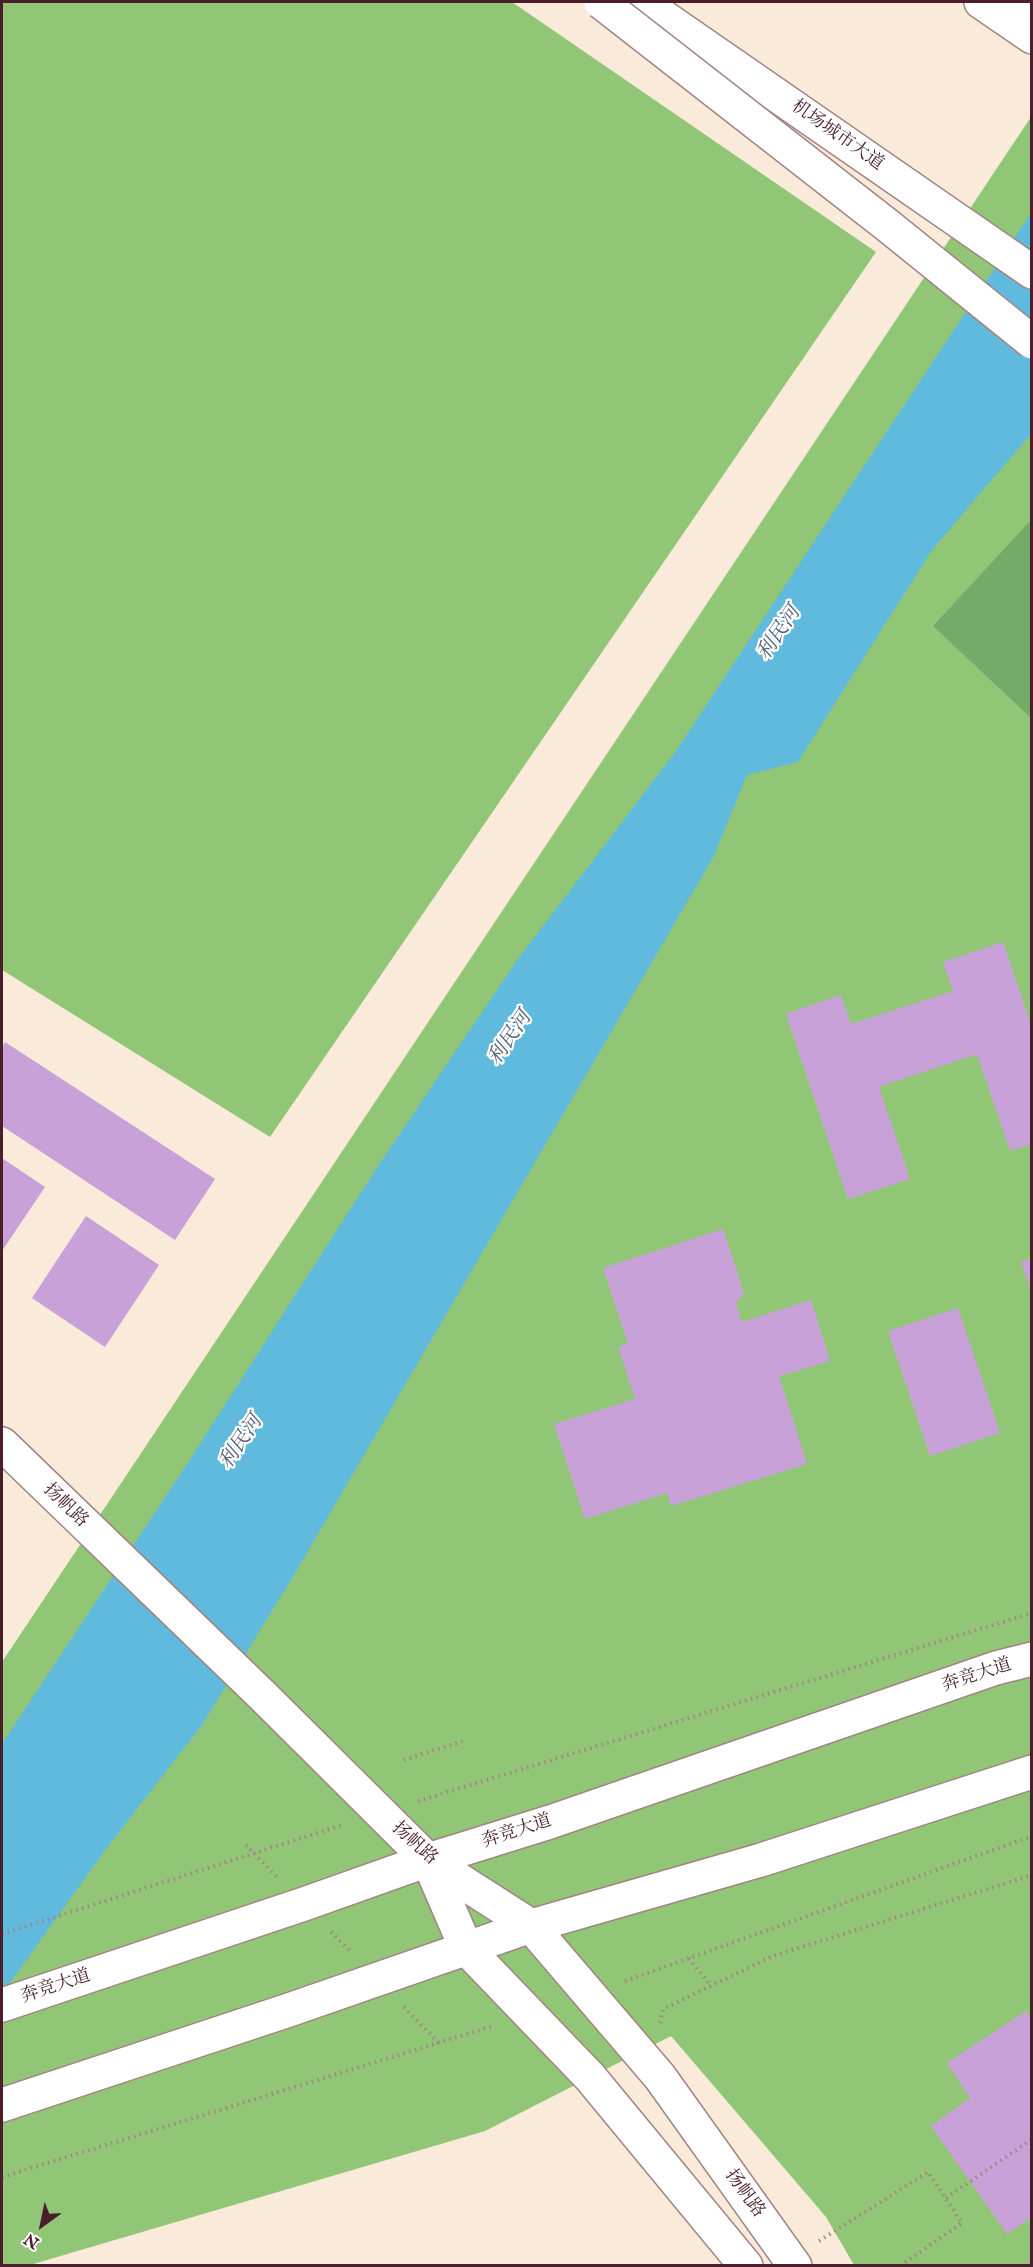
<!DOCTYPE html>
<html>
<head>
<meta charset="utf-8">
<style>
  body { margin:0 }
  #map { position:relative; width:1033px; height:2267px; overflow:hidden; background:#f9eada; font-family:"IM FELL English",serif }
  canvas { display:block }
  .frame { position:absolute; inset:0; border:3px solid #4a1f2b; pointer-events:none }
  .north { position:absolute; left:12px; top:2195px; width:60px; height:60px; -webkit-text-stroke:4px #fff; paint-order:stroke; rotate:213deg; font-size:16px; font-weight:700; line-height:24px; text-align:center; color:#4a1f2b }
  .north::after { content:''; display:block; margin:auto; width:21px; height:27px; background:#4a1f2b; clip-path:polygon(50% 0,100% 100%,50% 72%,0 100%) }
</style>
</head>
<body>
<div id="map">
<canvas width="1033" height="2267"></canvas>
<div class="frame"></div>
<div class="north">N</div>
</div>
<script>
const ctx = document.querySelector('canvas').getContext('2d');
ctx.lineJoin = 'round';
function fill(path, color) {
  ctx.fillStyle = color;
  ctx.fill(path, 'evenodd');
}
function toPath(rows) {
  const path = new Path2D();
  for (const r of rows) {
    path.moveTo(r[0], r[1]);
    for (let i = 2; i < r.length; i += 2) path.lineTo(r[i], r[i + 1]);
  }
  return path;
}
function strokePath(path, color, width, dash) {
  ctx.strokeStyle = color;
  ctx.lineWidth = width;
  ctx.lineCap = dash ? 'butt' : 'round';
  ctx.setLineDash(dash || []);
  ctx.stroke(path);
}
function label(font, color, halo, rows, align = 'center') {
  ctx.font = font + ' "IM FELL English","Noto Serif SC",serif';
  ctx.lineWidth = 4.5;
  ctx.setLineDash([]);
  ctx.textBaseline = 'middle';
  ctx.strokeStyle = halo;
  ctx.fillStyle = color;
  for (const [text, x, y, turn = 0] of rows) {
    ctx.save();
    ctx.translate(x, y);
    ctx.rotate((+turn || 0) * Math.PI / 180);
    ctx.textAlign = isNaN(turn) ? turn : align;
    if (halo) ctx.strokeText(text, 0, 0);
    ctx.fillText(text, 0, 0);
    ctx.restore();
  }
}
const green = toPath([
  [2,2,512,2,876,252,270,1137,2,970],
  [1031,117,1031,2265,854,2265,826,2217,671,2036,485,2131,30,2265,2,2266,2,1662]
]);
const forest = toPath([
  [1031,520,1031,718,933,626]
]);
const water = toPath([
  [1031,213,1031,434,932,550,798,762,747,775,714,856,294,1575,202,1725,106,1849,2,1994,2,1744,187,1464,376,1169,518,959,676,751]
]);
const building = toPath([
  [1003,942,1032,1028,1032,1144,1010,1151,977,1054,879,1087,910,1179,848,1199,786,1014,841,995,851,1024,953,991,943,962],
  [5,1042,215,1179,175,1240,2,1126,2,1048],
  [2,1158,45,1187,2,1251],
  [86,1216,159,1265,105,1347,32,1298],
  [723,1229,744,1293,736,1303,742,1322,811,1300,830,1361,779,1376,807,1464,671,1506,667,1493,585,1519,554,1424,635,1399,618,1347,628,1344,603,1268],
  [1032,1259,1032,1291,1031,1291,1021,1262],
  [958,1308,1000,1433,930,1456,888,1331],
  [1026,2011,1032,2019,1032,2217,1007,2234,931,2126,970,2098,947,2063]
]);
const path = toPath([
  [404,1760,466,1740],
  [418,1801,1032,1613],
  [246,1845,277,1877],
  [331,1932,351,1952],
  [2,1934,342,1825],
  [689,1958,711,1986],
  [625,1981,1032,1836],
  [404,2007,439,2043],
  [660,2023,663,2009,773,1956,1032,1875],
  [2,2177,493,2026],
  [946,2198,1032,2139],
  [819,2241,928,2172,962,2223,900,2266]
]);
const tertiary = toPath([
  [2,1444,263,1696,428,1860]
]);
const secondary = toPath([
  [428,1860,531,1926,660,2077,795,2266],
  [428,1860,466,1948,590,2077,746,2266]
]);
const primary = toPath([
  [642,2,1032,272],
  [981,2,1032,37],
  [2,2005,304,1904,428,1860,550,1822,996,1668,1032,1659],
  [2,2105,286,2011,531,1926,761,1860,1032,1772]
]);
const trunk = toPath([
  [1011,2,1032,14]
]);
const trunkBridge = toPath([
  [601,2,887,225,1032,342]
]);
const streetNames = [
  ["机场城市大道",837,136,35],
  ["扬帆路",65,1506,44],
  ["奔竞大道",977,1676,-18],
  ["奔竞大道",517,1832,-18],
  ["扬帆路",414,1844,42],
  ["奔竞大道",56,1987,-18],
  ["扬帆路",744,2194,54]
];
const waterNames = [
  ["利民河",780,634,-56],
  ["利民河",511,1039,-56],
  ["利民河",242,1443,-56]
];
fill(green, '#92c677');
fill(forest, '#75ab68');
fill(water, '#5fbadd');
fill(building, '#c8a1d9');
strokePath(tertiary, '#a28482', 36);
strokePath(secondary, '#a28482', 36);
strokePath(primary, '#a28482', 36);
strokePath(trunk, '#a28482', 36);
strokePath(path, '#a28482', 4, [1.5, 4.5]);
strokePath(tertiary, '#fff', 33);
strokePath(secondary, '#fff', 33);
strokePath(primary, '#fff', 33);
strokePath(trunk, '#fff', 33);
strokePath(trunkBridge, '#a28482', 36, []);
strokePath(trunkBridge, '#fff', 33);
label('18px', '#4a1f2b', '#fff', streetNames);
label('italic 20px', '#525d72', '#fff', waterNames);
</script>
</body>
</html>
